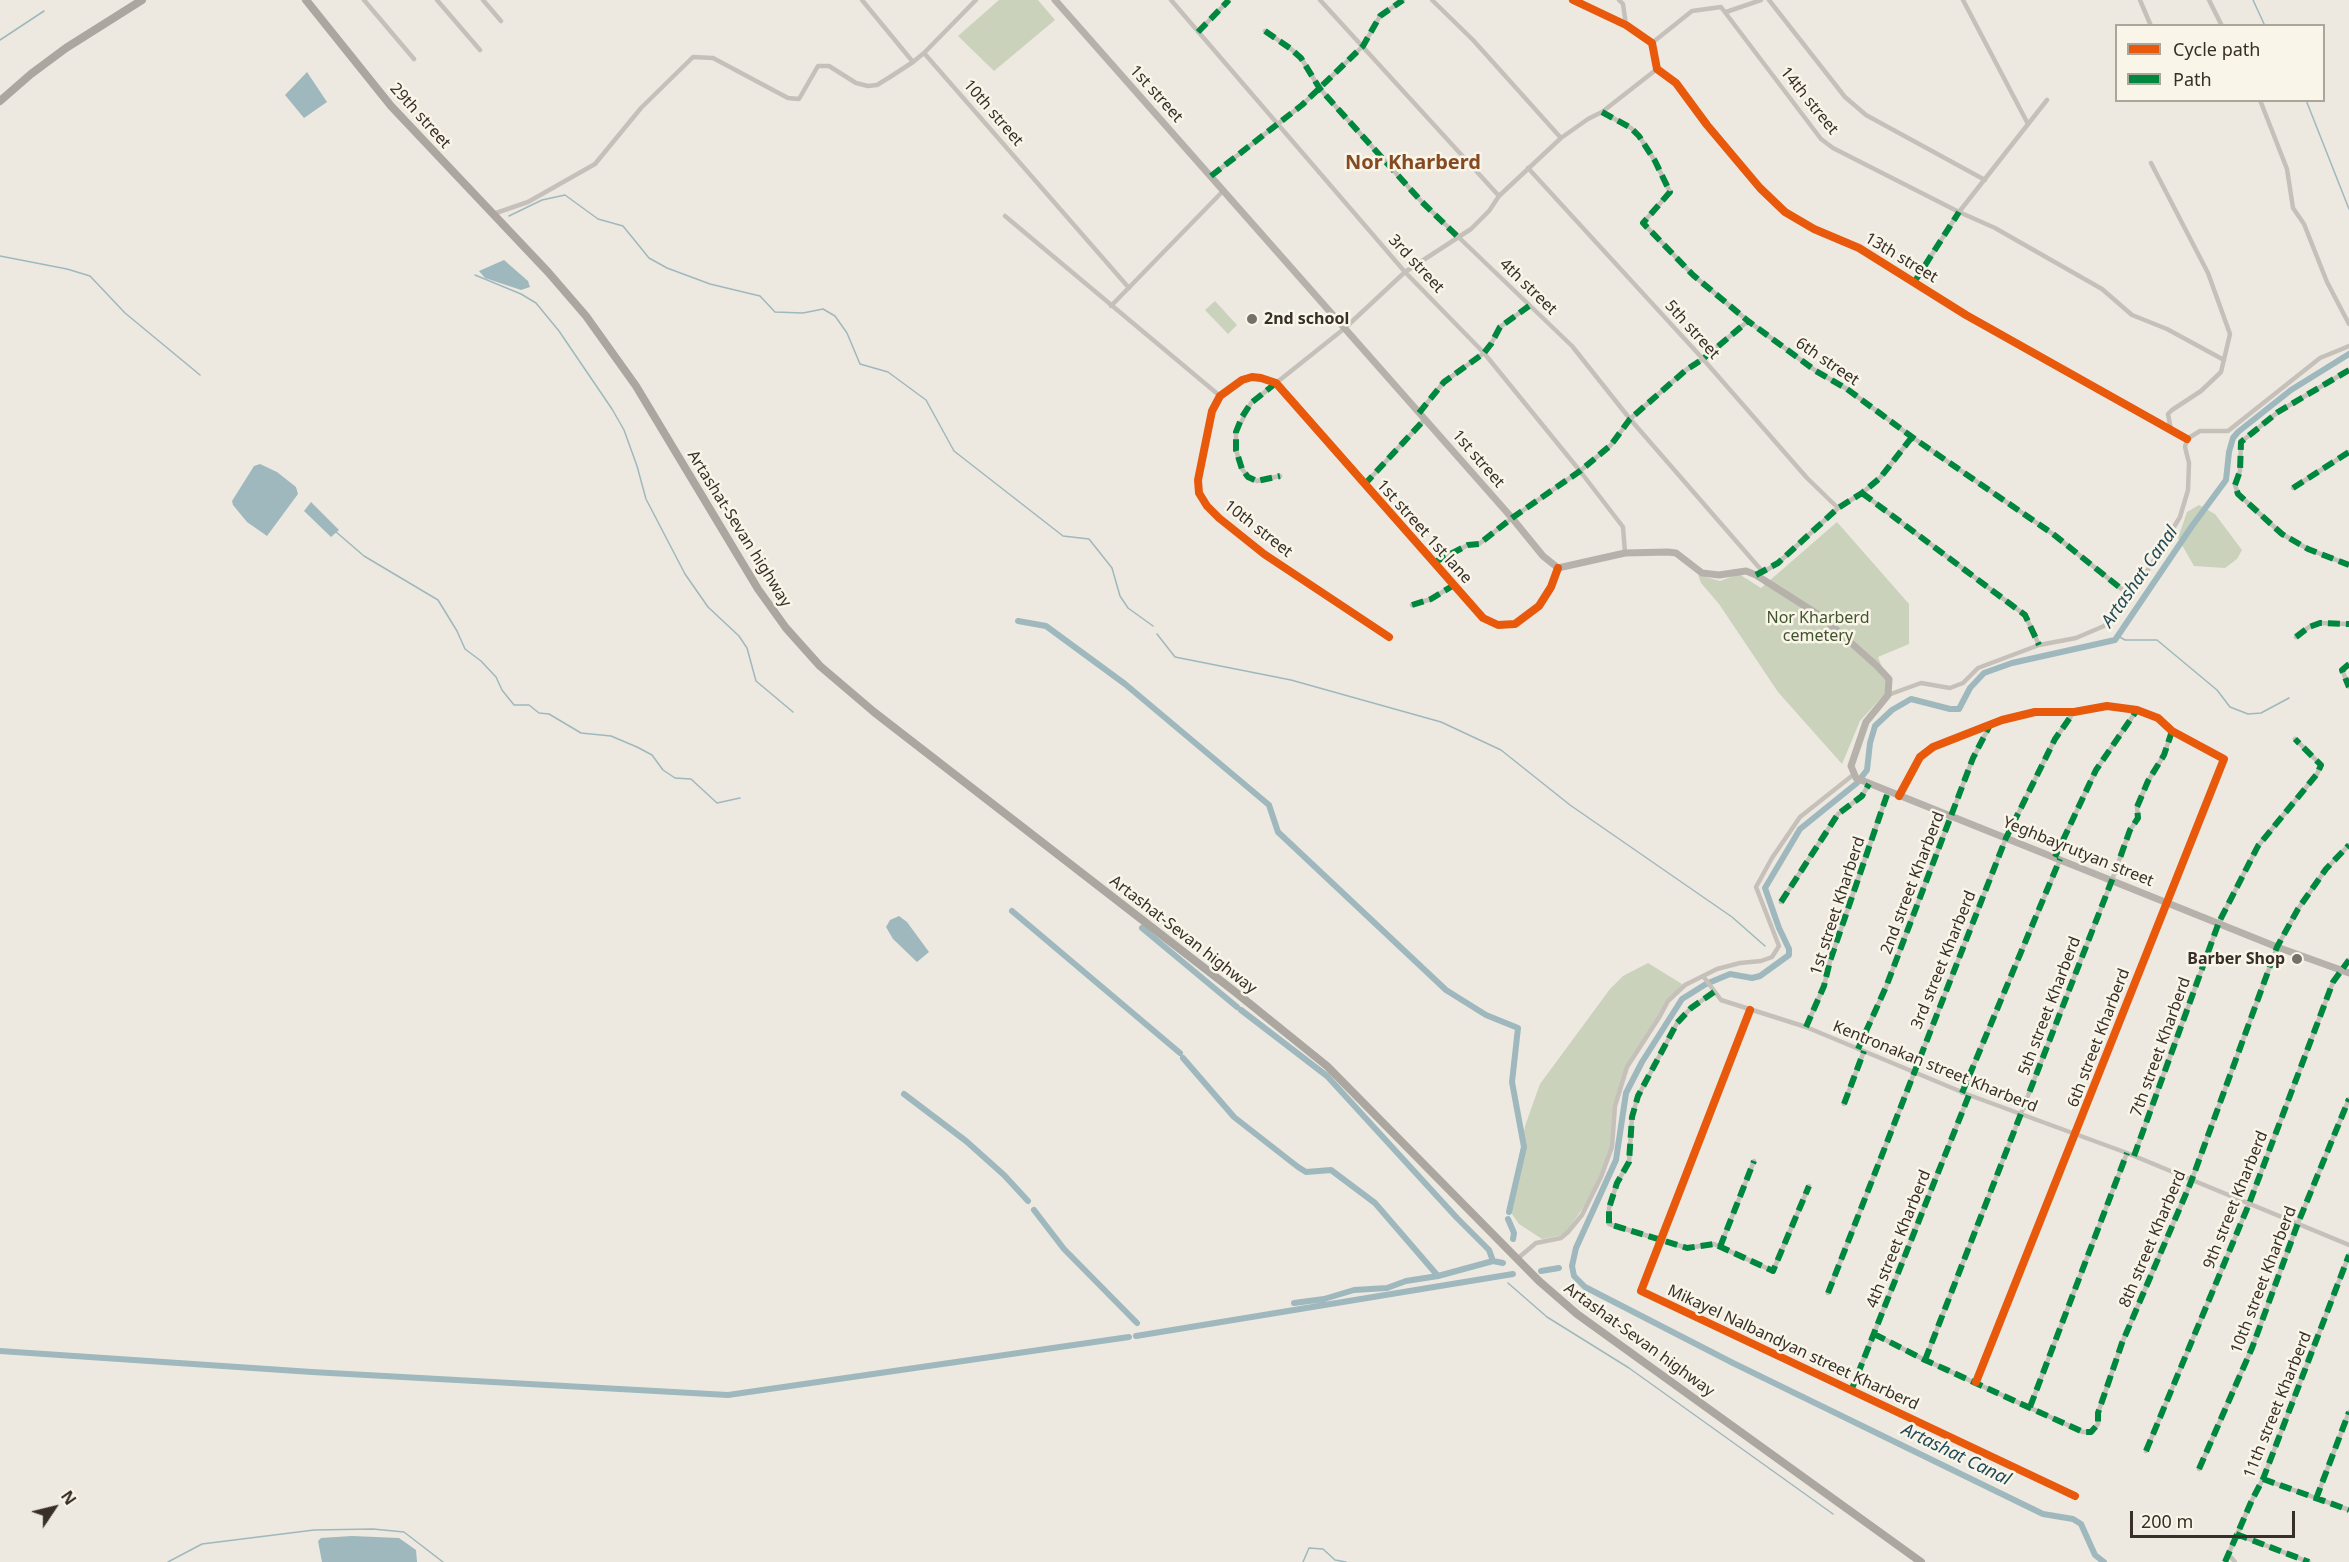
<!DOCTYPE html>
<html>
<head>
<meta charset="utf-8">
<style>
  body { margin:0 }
  #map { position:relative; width:2349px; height:1562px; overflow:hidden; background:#ede9e1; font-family:"Noto Sans",sans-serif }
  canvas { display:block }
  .legend { position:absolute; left:2115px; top:24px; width:210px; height:78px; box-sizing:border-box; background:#f9f5e9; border:2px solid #aba69c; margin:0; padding:8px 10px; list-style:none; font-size:18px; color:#372f28 }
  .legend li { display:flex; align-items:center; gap:12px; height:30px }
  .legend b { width:30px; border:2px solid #aba69c }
  .north { position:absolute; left:24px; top:1478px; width:60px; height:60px; -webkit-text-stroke:4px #f9f5e9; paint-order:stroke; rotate:55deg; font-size:16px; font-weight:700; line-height:24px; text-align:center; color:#372f28 }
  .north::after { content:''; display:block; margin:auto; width:21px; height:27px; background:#372f28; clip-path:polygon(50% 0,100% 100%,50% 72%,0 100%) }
  .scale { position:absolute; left:2130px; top:1511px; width:165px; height:27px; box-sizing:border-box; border:3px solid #372f28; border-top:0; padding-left:8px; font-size:18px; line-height:21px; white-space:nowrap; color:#372f28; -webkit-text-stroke:4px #f9f5e9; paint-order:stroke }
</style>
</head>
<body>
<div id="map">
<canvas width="2349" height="1562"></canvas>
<ul class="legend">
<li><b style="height:8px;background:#e8590c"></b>Cycle path</li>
<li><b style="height:8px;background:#00873e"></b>Path</li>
</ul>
<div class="north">N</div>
<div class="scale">200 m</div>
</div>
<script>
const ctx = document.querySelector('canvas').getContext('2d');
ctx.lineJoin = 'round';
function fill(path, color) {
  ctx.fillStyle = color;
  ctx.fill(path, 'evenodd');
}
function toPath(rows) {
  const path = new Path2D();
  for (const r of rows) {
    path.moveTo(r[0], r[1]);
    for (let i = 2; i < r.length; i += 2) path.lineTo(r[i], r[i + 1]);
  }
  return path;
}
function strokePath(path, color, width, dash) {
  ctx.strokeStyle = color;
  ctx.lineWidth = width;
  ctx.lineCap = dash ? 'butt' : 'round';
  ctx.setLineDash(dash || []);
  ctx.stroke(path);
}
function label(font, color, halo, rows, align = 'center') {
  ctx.font = font + ' "Noto Sans",sans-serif';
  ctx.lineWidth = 5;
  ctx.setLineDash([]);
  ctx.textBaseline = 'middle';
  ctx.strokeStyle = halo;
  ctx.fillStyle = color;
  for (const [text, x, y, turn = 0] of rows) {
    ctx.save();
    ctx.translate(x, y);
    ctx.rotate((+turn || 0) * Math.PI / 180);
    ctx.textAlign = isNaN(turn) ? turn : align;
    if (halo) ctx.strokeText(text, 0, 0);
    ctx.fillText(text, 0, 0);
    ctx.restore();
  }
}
const green = toPath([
  [999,0,1038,0,1055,20,994,71,958,36],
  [1215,301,1237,325,1228,334,1205,310],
  [2199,505,2215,514,2242,550,2237,559,2225,568,2194,566,2178,538,2187,512],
  [1837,522,1909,604,1909,644,1878,657,1890,688,1860,721,1842,764,1778,692,1719,604,1701,583,1698,575,1720,581,1739,574,1761,588],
  [1648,963,1682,984,1631,1057,1614,1103,1614,1146,1588,1201,1564,1235,1542,1239,1519,1224,1509,1210,1525,1126,1540,1084,1610,989,1623,976]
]);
const water = toPath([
  [307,72,327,102,304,118,285,95],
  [504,260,528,281,530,287,521,290,485,278,479,271],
  [260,464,277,472,296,487,298,494,267,536,247,522,233,505,232,501,254,466],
  [311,502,339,530,331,537,304,511],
  [899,916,907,922,929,952,917,962,893,939,886,927,890,920],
  [352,1536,399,1538,416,1550,417,1562,322,1562,318,1541,321,1538]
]);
const stream = toPath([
  [2253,0,2265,26],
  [0,40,44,11],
  [2306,100,2349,209],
  [509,216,542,200,565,195,598,219,623,226,649,258,667,268,710,284,760,296,775,312,803,313,823,309,835,316,847,333,860,364,888,372,926,400,954,451,1063,536,1089,539,1112,568,1120,596,1128,608,1153,626],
  [0,256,67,269,90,276,125,313,200,375],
  [475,275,521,294,536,303,559,331,612,409,624,430,637,466,646,499,685,574,708,607,739,636,747,648,756,681,793,712],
  [335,531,364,556,438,600,457,631,465,649,481,661,496,677,502,690,514,705,529,705,539,713,549,714,581,733,611,736,637,747,652,755,663,770,675,778,691,779,717,803,740,798],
  [1157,634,1175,657,1291,680,1441,722,1501,750,1570,805,1732,917,1765,946],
  [2118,636,2125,640,2157,640,2217,690,2230,707,2248,714,2261,713,2289,698],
  [1508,1283,1547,1317,1629,1368,1833,1514],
  [168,1562,202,1544,314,1530,373,1529,404,1532,443,1562],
  [1303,1562,1309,1548,1323,1549,1335,1560,1346,1562]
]);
const canal = toPath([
  [1018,621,1046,626,1125,684,1269,805,1278,832,1446,990,1486,1015,1518,1028,1512,1082,1524,1147,1509,1212],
  [1012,911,1180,1053],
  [1142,928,1237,1007],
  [1241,1010,1327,1076,1457,1218,1489,1250,1493,1261],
  [1183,1058,1234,1117,1298,1167,1306,1172,1331,1170,1375,1203,1438,1276],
  [904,1094,966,1141,1004,1175,1028,1201],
  [1034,1210,1064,1249,1137,1323],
  [1508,1219,1514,1233,1513,1239],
  [1541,1271,1559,1268],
  [1294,1303,1324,1299,1354,1290,1387,1288,1406,1281,1438,1276,1493,1261,1503,1263],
  [1136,1336,1513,1274],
  [0,1351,312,1372,728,1395,1129,1337],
  [2104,1562,2095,1555,2081,1524,2073,1519,2043,1514,1733,1363,1585,1287,1574,1276,1572,1266,1576,1248,1616,1160,1626,1093,1642,1062,1682,999,1706,984,1730,974,1752,978,1760,976,1789,955,1789,949,1779,928,1765,888,1800,829,1857,783,1867,770,1870,743,1875,726,1892,710,1911,699,1950,709,1959,709,1970,688,1984,673,2012,663,2115,640,2192,526,2226,480,2229,452,2233,438,2238,432,2291,390,2349,354]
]);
const street = toPath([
  [364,0,414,59],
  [437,0,480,50],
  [483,0,501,21],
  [862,0,913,62,924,53,976,0],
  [1171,0,1405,272,1484,353,1580,471,1623,527,1625,553],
  [1320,0,1499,196],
  [1432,0,1473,40,1561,138],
  [1573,0,1626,25,1652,43,1657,69,1676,83,1707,125,1760,188,1785,212,1814,229,1859,248,1966,315,2187,439],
  [1619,0,1623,4,1626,25],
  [1769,0,1845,97,1866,115,1985,180],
  [1963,0,2028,124],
  [2140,0,2151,26],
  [2209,0,2222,26],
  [1726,12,1761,0],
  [1265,31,1291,49,1301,58,1320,89,1422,202,1572,346,1630,419,1763,572],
  [1198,32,1229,0],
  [1652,43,1692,11,1721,7,1821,139,1833,148,1959,212,1995,228,2102,289,2132,315,2167,329,2224,360],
  [924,53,1129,288],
  [2260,100,2287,169,2293,208,2304,224,2327,282,2349,324],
  [1602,112,1631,128,1639,136,1655,161,1670,192,1643,223,1693,275,1748,321,1816,371,1847,389,1912,437,2053,534,2129,595],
  [2151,163,2208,273,2230,334,2221,372,2201,391,2172,410,2168,414,2171,430],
  [1528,168,1703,359,1807,478,1838,508],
  [1211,176,1302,105,1363,46,1380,16,1403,0],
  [493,214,528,202,595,164,641,108,693,57,713,58,788,98,799,99,818,66,829,66,856,83,868,86,877,85,890,77,913,62],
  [1005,216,1220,396],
  [1915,281,1959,212,2047,100],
  [1111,306,1223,191],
  [2349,370,2278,412,2241,442,2240,471,2235,485,2238,494,2282,534,2308,549,2349,565],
  [1419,413,1444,382,1484,353,1491,344,1500,327,1529,306],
  [1280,476,1257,481,1248,477,1242,469,1236,450,1236,432,1251,403,1345,328,1405,272,1471,229,1489,211,1499,196,1561,138,1588,119,1602,112,1657,69],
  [1364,485,1425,419],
  [2293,488,2349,452],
  [1862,493,2025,615,2039,645],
  [1435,562,1468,545,1479,544,1512,518,1580,471,1611,445,1630,419,1686,370,1703,359,1748,321],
  [1762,573,1778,563,1838,508,1862,493,1880,478,1912,437],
  [1412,605,1431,599,1454,585],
  [1389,637,1264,554,1219,518,1207,506,1199,493,1198,480,1212,411,1220,396,1242,380,1252,377,1261,378,1276,383,1483,618,1498,625,1515,624,1539,606,1551,587,1558,568],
  [2296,637,2309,627,2320,623,2349,624],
  [2349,664,2342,670,2349,687],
  [1888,695,1921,683,1950,688,1963,683,1978,668,2039,645,2076,638,2104,626,2117,612,2146,573,2180,517,2188,490,2189,463,2185,447,2187,439,2200,431,2228,431,2320,358,2349,346],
  [1899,796,1920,757,1933,747,2002,720,2035,712,2074,712,2107,706,2137,710,2158,718,2172,731,2224,759,1976,1382],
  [2055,857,2096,770,2137,710],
  [1781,902,1838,814,1862,796,1869,784],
  [1703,976,1721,1000,1806,1027,1969,1095,2127,1153,2349,1245],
  [1714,992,1691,1008,1677,1023,1638,1096,1632,1117,1629,1162,1617,1183,1609,1208,1609,1224,1687,1248,1714,1244,1773,1271,1809,1186],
  [1750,1010,1641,1291,2075,1496],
  [1806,1027,1824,986,1830,961,1888,792],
  [1858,1049,1886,987,1973,758,1990,725],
  [1962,1093,2060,860],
  [1844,1104,1864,1051],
  [2134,1156,2219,922,2258,846,2317,774,2321,765,2295,739],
  [1720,1247,1754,1161],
  [1517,1259,1536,1243,1561,1238,1568,1232,1582,1215,1601,1177,1612,1147,1615,1106,1627,1067,1660,1016,1668,1001,1685,985,1717,969,1740,963,1761,961,1772,957,1779,946,1756,887,1772,858,1800,817,1853,775],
  [1828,1293,2006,838,2055,739,2074,712],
  [1874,1334,1925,1360,2083,1432,2091,1432,2098,1424,2098,1413,2122,1343,2191,1182,2277,947,2298,909,2326,869,2349,845],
  [1925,1360,2112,880,2130,830,2138,818,2137,807,2148,781,2164,755,2172,731],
  [1851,1391,1969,1095],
  [2030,1407,2127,1153],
  [2146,1451,2249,1204,2333,982,2349,960],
  [2199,1469,2252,1348,2298,1223,2349,1099],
  [2263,1479,2349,1510],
  [2316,1499,2349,1412],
  [2236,1534,2309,1562],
  [2229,1555,2235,1562],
  [2225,1562,2252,1500,2263,1479,2349,1255]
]);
const secondary = toPath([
  [1055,0,1512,518,1543,556,1558,568,1625,553,1668,552,1676,553,1702,573,1719,575,1746,571,1756,575,1822,617,1877,666,1889,679,1888,695,1866,722,1851,766,1856,778,2277,947,2349,973]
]);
const primary = toPath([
  [306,0,391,106,548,272,586,316,636,386,758,589,786,628,820,666,874,712,1234,991,1327,1066,1539,1281,1577,1314,1921,1562],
  [0,101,31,74,66,48,142,0]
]);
const quiet = toPath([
  [1265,31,1291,49,1301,58,1320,89,1422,202,1458,237],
  [1198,32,1229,0],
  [1602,112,1631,128,1639,136,1655,161,1670,192,1643,223,1693,275,1748,321,1816,371,1847,389,1912,437,2053,534,2129,595],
  [1211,176,1302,105,1363,46,1380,16,1403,0],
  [1915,281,1959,212],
  [2349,370,2278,412,2241,442,2240,471,2235,485,2238,494,2282,534,2308,549,2349,565],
  [1276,383,1251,403,1242,417,1236,432,1236,450,1242,469,1248,477,1257,481,1280,476],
  [1419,413,1444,382,1484,353,1491,344,1500,327,1529,306],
  [1364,485,1425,419],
  [2293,488,2349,452],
  [1862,493,2025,615,2039,645],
  [1435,562,1468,545,1479,544,1512,518,1580,471,1611,445,1630,419,1686,370,1703,359,1748,321],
  [1756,575,1778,563,1838,508,1862,493,1880,478,1912,437],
  [1412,605,1431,599,1454,585],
  [2296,637,2309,627,2320,623,2349,624],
  [2349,664,2342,670,2349,687],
  [2055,857,2096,770,2137,710],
  [1781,902,1838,814,1862,796,1869,784],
  [1714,992,1691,1008,1677,1023,1638,1096,1632,1117,1629,1162,1617,1183,1609,1208,1609,1224,1687,1248,1714,1244,1773,1271,1809,1186],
  [1806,1027,1824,986,1830,961,1888,792],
  [1858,1049,1886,987,1973,758,1990,725],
  [1962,1093,2060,859],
  [1844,1104,1864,1051],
  [2134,1156,2219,922,2258,846,2317,774,2321,765,2295,739],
  [1720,1247,1754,1161],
  [1828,1293,2006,838,2055,739,2074,712],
  [1874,1334,1925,1360,2083,1432,2091,1432,2098,1424,2098,1413,2122,1343,2191,1182,2277,947,2298,909,2326,869,2349,845],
  [1925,1360,2112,880,2130,830,2138,818,2137,807,2148,781,2164,755,2172,731],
  [1851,1391,1969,1095],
  [2030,1407,2127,1153],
  [2146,1451,2249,1204,2333,982,2349,960],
  [2199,1469,2252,1348,2298,1223,2349,1099],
  [2263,1479,2349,1510],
  [2316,1499,2349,1412],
  [2236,1534,2309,1562],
  [2225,1562,2252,1500,2263,1479,2349,1255]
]);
const cycleway = toPath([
  [1573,0,1626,25,1652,43,1657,69,1676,83,1707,125,1760,188,1785,212,1814,229,1859,248,1966,315,2187,439],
  [1389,637,1264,554,1219,518,1207,506,1199,493,1198,480,1212,411,1220,396,1242,380,1252,377,1261,378,1276,383,1483,618,1498,625,1515,624,1539,606,1551,587,1558,568],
  [1899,796,1920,757,1933,747,2002,720,2035,712,2074,712,2107,706,2137,710,2158,718,2172,731,2224,759,1976,1382],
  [1750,1010,1641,1291,2075,1496]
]);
const markers = [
  [1252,319,6,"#777069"],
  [2297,959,6,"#777069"]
];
const streetNames = [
  ["1st street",1156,94,48],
  ["14th street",1809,101,51],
  ["10th street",993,113,49],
  ["29th street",420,116,48],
  ["13th street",1901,258,31],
  ["3rd street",1416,264,47],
  ["4th street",1528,287,44],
  ["5th street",1692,330,48],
  ["6th street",1827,362,34],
  ["1st street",1478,459,49],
  ["Artashat-Sevan highway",739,529,58],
  ["10th street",1258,529,38],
  ["1st street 1st lane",1424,532,48],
  ["Yeghbayrutyan street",2078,852,22],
  ["2nd street Kharberd",1913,883,-69],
  ["1st street Kharberd",1838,906,-72],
  ["Artashat-Sevan highway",1183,935,38],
  ["3rd street Kharberd",1944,960,-68],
  ["5th street Kharberd",2050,1006,-69],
  ["6th street Kharberd",2099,1038,-69],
  ["7th street Kharberd",2161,1047,-70],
  ["Kentronakan street Kharberd",1935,1067,22],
  ["9th street Kharberd",2236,1200,-68],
  ["4th street Kharberd",1899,1239,-68],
  ["8th street Kharberd",2153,1239,-67],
  ["10th street Kharberd",2264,1280,-69],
  ["Artashat-Sevan highway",1639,1340,36],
  ["Mikayel Nalbandyan street Kharberd",1793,1348,25],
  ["11th street Kharberd",2278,1405,-68]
];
const poiNames = [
  ["2nd school",1264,319],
  ["Barber Shop",2285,959,"right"]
];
const parkNames = [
  ["Nor Kharberd",1818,618],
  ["cemetery",1818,636]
];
const waterNames = [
  ["Artashat Canal",2140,577,-55],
  ["Artashat Canal",1956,1455,26]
];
const quarterNames = [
  ["Nor Kharberd",1413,163]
];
fill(green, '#cad2bc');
fill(water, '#9eb8bd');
strokePath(stream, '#9eb8bd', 1.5);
strokePath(canal, '#9eb8bd', 6);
strokePath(street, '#c5c1ba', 4.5);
strokePath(secondary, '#b6b2ab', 7);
strokePath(primary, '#aba69f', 8);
strokePath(quiet, '#00873e', 6, [12, 6]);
strokePath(cycleway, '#e8590c', 8);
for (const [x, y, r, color] of markers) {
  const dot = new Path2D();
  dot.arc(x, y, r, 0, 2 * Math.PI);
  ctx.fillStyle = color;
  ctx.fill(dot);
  strokePath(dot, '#f9f5e9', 2);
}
label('16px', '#372f28', '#f9f5e9', streetNames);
label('bold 16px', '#372f28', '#f9f5e9', poiNames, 'left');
label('16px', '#3f542d', '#f9f5e9', parkNames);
label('italic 18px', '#1f4957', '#f9f5e9', waterNames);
label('bold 20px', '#844b23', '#f9f5e9', quarterNames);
</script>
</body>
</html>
